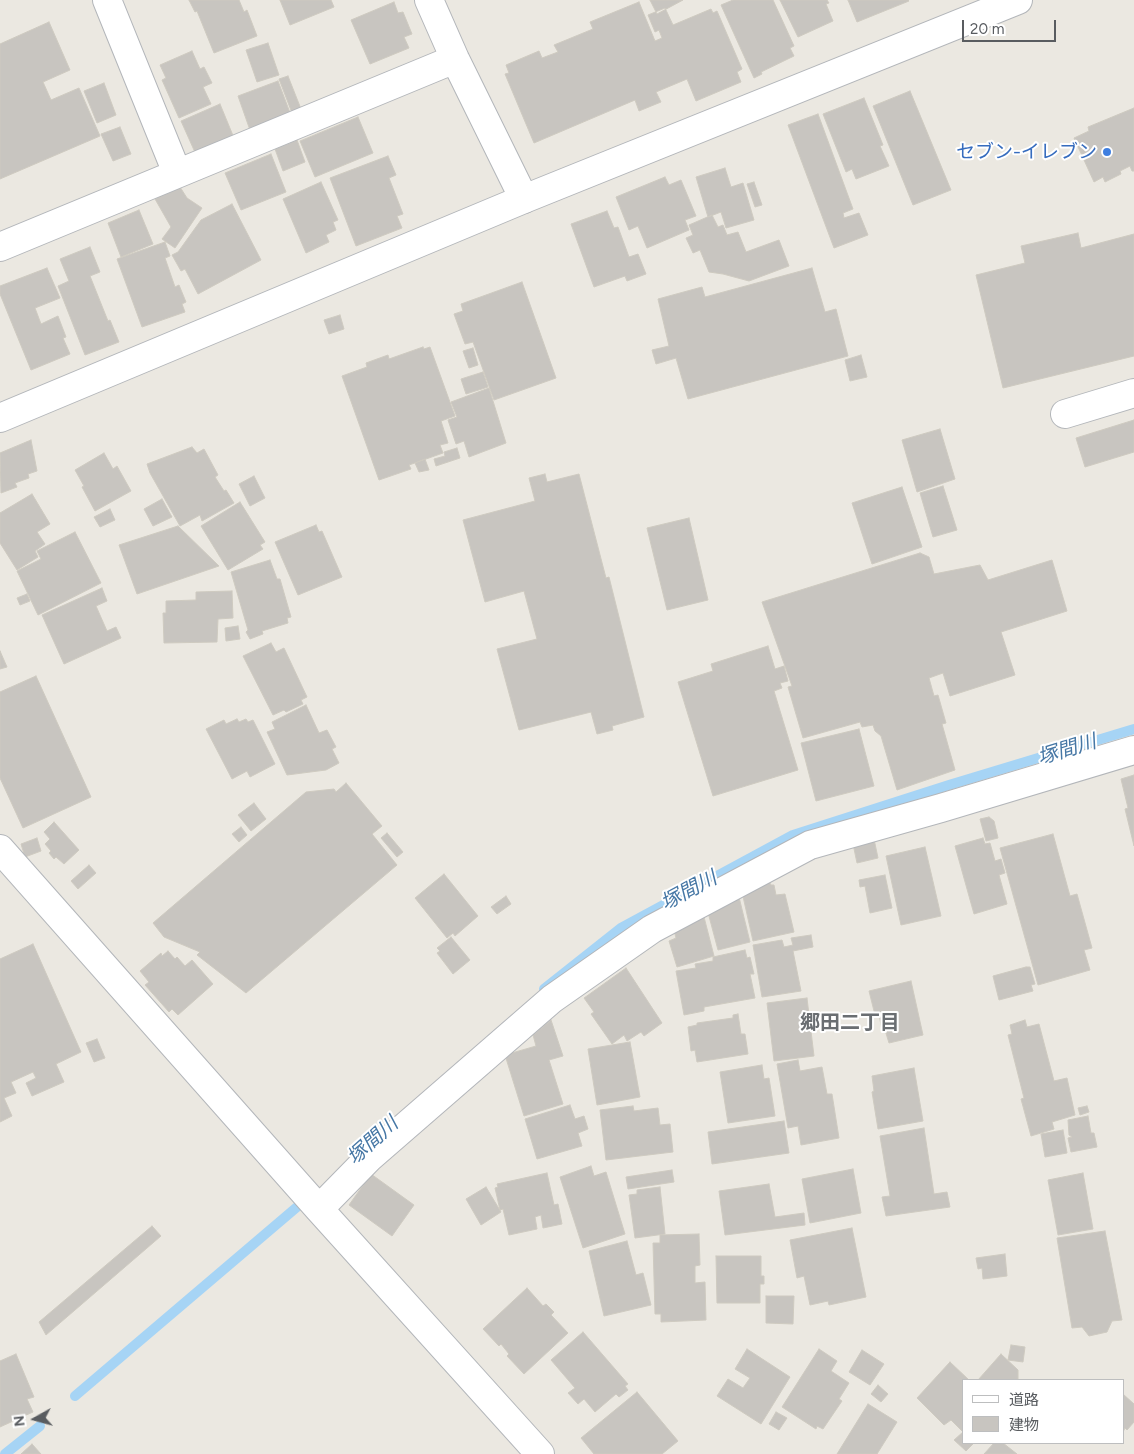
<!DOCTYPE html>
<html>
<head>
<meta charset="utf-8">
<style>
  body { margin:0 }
  #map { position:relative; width:1134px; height:1454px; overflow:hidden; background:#ebe8e1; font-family:Figtree,"Noto Sans JP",sans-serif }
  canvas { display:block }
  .legend { position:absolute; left:962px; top:1379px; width:162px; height:65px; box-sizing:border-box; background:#fff; border:1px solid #bdbebf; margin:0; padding:6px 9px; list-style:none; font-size:15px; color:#595c60 }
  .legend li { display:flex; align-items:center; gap:10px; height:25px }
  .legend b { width:25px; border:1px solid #bdbebf }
  .north { position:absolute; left:10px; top:1394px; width:50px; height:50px; -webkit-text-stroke:4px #fff; paint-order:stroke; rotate:263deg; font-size:14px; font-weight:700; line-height:20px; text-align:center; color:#595c60 }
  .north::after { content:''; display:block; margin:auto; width:18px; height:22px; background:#595c60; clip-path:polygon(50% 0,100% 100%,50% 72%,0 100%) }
  .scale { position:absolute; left:962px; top:20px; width:94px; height:22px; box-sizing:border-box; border:2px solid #595c60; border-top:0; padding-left:6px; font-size:15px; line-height:18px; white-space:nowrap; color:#595c60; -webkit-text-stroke:4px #fff; paint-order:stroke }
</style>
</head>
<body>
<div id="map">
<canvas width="1134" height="1454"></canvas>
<ul class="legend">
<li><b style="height:6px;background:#fff"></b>道路</li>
<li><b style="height:14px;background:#c8c5c0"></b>建物</li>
</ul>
<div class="north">N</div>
<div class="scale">20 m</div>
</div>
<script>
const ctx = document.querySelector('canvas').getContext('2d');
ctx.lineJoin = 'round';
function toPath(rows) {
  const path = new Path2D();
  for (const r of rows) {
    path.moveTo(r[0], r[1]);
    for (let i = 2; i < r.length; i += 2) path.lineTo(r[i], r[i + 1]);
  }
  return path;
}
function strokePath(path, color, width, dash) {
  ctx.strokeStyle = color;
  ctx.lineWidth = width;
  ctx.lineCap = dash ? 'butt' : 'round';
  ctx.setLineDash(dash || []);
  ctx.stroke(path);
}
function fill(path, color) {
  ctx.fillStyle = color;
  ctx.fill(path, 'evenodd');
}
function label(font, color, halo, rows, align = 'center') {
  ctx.font = font + ' Figtree,"Noto Sans JP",sans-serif';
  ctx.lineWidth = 4;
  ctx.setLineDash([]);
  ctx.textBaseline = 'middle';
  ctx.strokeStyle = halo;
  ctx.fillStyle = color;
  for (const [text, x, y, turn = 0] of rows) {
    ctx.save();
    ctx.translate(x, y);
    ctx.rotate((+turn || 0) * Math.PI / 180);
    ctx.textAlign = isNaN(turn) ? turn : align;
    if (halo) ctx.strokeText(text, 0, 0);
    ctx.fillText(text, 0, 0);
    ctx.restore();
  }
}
const stream = toPath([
  [544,989,621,928,793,835,949,785,1134,729],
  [75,1396,297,1207],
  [5,1454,40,1426]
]);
const building = toPath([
  [189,0,239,0,244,12,247,10,257,36,214,53,197,11,195,12,189,0],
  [280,0,331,0,334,7,290,25,280,0],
  [650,0,683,0,657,14,650,0],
  [733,0,773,0,794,46,790,48,794,56,761,72,762,74,754,78,721,5,733,0],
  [780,0,827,0,829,3,826,4,833,21,798,37,780,0],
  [848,0,908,0,909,1,857,22,848,0],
  [394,2,398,13,403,12,412,34,404,37,409,48,370,64,351,20,394,2],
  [639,2,655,41,662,38,659,30,655,32,648,15,665,8,673,25,711,9,713,13,717,11,742,69,737,72,741,82,696,101,687,79,656,92,661,102,639,111,635,100,534,143,505,74,509,73,506,65,539,51,542,58,558,52,554,45,593,29,590,22,639,2],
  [49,22,70,70,43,82,51,100,79,88,100,136,0,179,0,44,49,22],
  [268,43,279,75,257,82,246,50,268,43],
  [192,51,200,69,204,67,212,83,203,87,211,104,179,118,162,80,166,78,160,65,192,51],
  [288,76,301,109,292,113,279,79,288,76],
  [278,81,292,118,251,133,238,96,278,81],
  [104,83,116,115,97,123,84,91,104,83],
  [910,91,951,190,913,205,873,106,910,91],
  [864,98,883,145,880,146,889,166,856,179,852,169,846,172,823,114,864,98],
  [220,104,234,138,198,159,181,121,220,104],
  [1134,108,1134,171,1132,171,1130,166,1120,171,1121,174,1105,182,1103,177,1094,182,1074,138,1089,131,1088,127,1134,108],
  [818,114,853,209,843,213,844,218,859,213,868,235,834,248,788,125,818,114],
  [358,117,373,153,315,177,300,141,358,117],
  [120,127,131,154,113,161,101,134,120,127],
  [297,140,305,162,283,171,275,149,297,140],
  [271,154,286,192,241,210,225,173,271,154],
  [388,156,396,175,389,178,403,214,397,216,402,228,356,246,330,178,388,156],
  [725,168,731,187,743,183,754,220,726,228,721,212,708,217,696,177,725,168],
  [665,177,669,185,681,180,696,216,685,220,689,230,647,248,638,226,629,230,616,197,665,177],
  [321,182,338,220,333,222,336,230,326,235,329,242,306,253,283,199,321,182],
  [754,182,762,205,755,207,747,184,754,182],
  [180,187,187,198,202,208,175,248,162,239,171,227,155,199,180,187],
  [232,204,261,260,198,294,185,269,181,271,172,255,178,252,201,220,232,204],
  [139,210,153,244,121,257,108,223,139,210],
  [607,211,614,228,618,227,629,257,638,254,646,274,627,281,625,276,594,287,571,224,607,211],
  [712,215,718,227,723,225,727,235,738,232,746,252,779,240,789,266,749,281,723,274,709,272,700,250,693,253,686,238,693,235,689,225,712,215],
  [1078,233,1081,248,1134,234,1134,356,1003,388,976,275,1025,263,1021,246,1078,233],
  [165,242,170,256,165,258,175,287,179,285,186,302,182,304,185,312,142,327,117,259,165,242],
  [90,247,100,272,90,276,108,321,110,320,119,342,85,355,58,286,69,281,60,259,90,247],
  [47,268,60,298,35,308,41,324,58,316,66,337,63,338,70,354,31,370,0,294,0,286,47,268],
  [812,268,825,312,836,309,848,356,688,399,676,358,656,364,652,350,669,346,658,299,702,287,705,297,812,268],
  [522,282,556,378,494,400,473,342,465,344,454,314,463,311,461,304,522,282],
  [340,315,344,329,329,334,324,320,340,315],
  [423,347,424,349,430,347,455,416,441,421,448,443,440,445,443,453,409,465,411,469,379,480,342,376,367,367,366,363,388,355,389,359,423,347],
  [473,348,478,365,469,368,463,351,473,348],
  [861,355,867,377,850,381,845,360,861,355],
  [483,372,488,387,466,394,461,379,483,372],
  [489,388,506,443,469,457,464,441,456,444,448,420,457,417,451,402,489,388],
  [1134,420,1134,452,1085,467,1076,438,1134,420],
  [940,429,955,479,917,492,902,440,940,429],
  [31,440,37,471,28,474,29,478,15,483,17,487,1,493,0,453,31,440],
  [192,447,197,453,204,449,218,475,215,477,224,491,226,490,234,503,202,521,200,515,180,526,150,473,147,464,192,447],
  [457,448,460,458,436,466,434,459,445,456,444,452,457,448],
  [104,453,113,469,117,466,131,491,95,511,82,487,84,486,75,470,104,453],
  [425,459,429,470,419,472,415,463,425,459],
  [545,474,547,482,579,474,606,578,609,577,644,717,612,726,613,730,597,734,591,712,519,730,497,649,537,639,524,591,485,602,463,520,535,501,529,478,545,474],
  [254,476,265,498,250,506,239,484,254,476],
  [943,486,957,530,933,537,920,493,943,486],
  [902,487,922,547,872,564,852,503,902,487],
  [32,494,50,524,37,532,45,544,35,551,38,557,17,570,0,543,0,513,32,494],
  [162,499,172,517,153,526,144,509,162,499],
  [240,502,265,542,260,545,263,549,228,570,201,526,240,502],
  [110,509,115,520,100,527,94,517,110,509],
  [689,518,708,600,667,610,647,528,689,518],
  [316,525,319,532,322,531,342,577,298,595,275,542,316,525],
  [178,526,219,566,137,594,119,545,178,526],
  [75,532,101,583,38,615,17,571,41,559,37,551,75,532],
  [920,553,929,557,934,574,980,565,988,580,1052,560,1067,611,1001,632,1015,675,950,696,943,673,929,678,934,696,938,695,946,723,942,724,955,770,897,790,881,736,875,731,873,725,862,727,860,722,803,738,788,687,792,686,762,602,920,553],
  [270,560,277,579,280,579,291,617,287,618,288,623,262,631,263,634,250,639,246,632,248,630,231,572,270,560],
  [102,588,107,601,96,606,107,631,116,627,121,638,64,664,42,615,102,588],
  [232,591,233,618,218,619,217,642,164,643,163,613,166,613,166,601,196,600,196,592,232,591],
  [27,594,30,601,20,605,17,598,27,594],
  [238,626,240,639,226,641,225,628,238,626],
  [271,643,276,652,284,648,307,697,301,700,303,704,286,712,284,710,273,715,243,656,271,643],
  [768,646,775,669,784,666,788,681,780,683,782,688,774,691,798,770,713,796,678,682,713,671,711,664,768,646],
  [0,651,7,667,0,669,0,651],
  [36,676,91,797,23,828,0,778,0,692,36,676],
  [306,705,319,733,327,730,336,747,332,749,339,763,326,770,287,775,267,732,275,729,272,722,306,705],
  [237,719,239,722,246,719,248,722,253,720,275,764,250,777,247,771,232,779,206,729,224,720,226,724,237,719],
  [859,729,874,786,816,801,801,743,859,729],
  [1134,775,1134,846,1125,809,1128,808,1121,779,1134,775],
  [346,783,382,826,372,834,397,865,246,993,197,955,200,952,164,937,153,923,306,792,334,789,336,792,346,783],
  [254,803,266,819,251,831,238,815,254,803],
  [989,817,994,821,998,838,986,841,980,819,989,817],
  [54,822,79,850,64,864,56,857,54,859,49,853,51,851,45,844,50,839,44,832,54,822],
  [241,827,247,835,239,842,232,834,241,827],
  [387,833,403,852,397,857,381,838,387,833],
  [1053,834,1070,896,1077,894,1092,948,1084,950,1090,970,1038,985,1000,848,1053,834],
  [37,838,41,851,25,857,21,844,37,838],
  [983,838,985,844,990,843,995,861,1001,859,1005,873,999,875,1007,904,974,914,955,846,983,838],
  [874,839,878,858,857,863,853,844,874,839],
  [925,847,941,916,901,925,886,856,925,847],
  [89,865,96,873,78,889,71,881,89,865],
  [444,874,478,916,455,936,453,933,447,938,415,898,444,874],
  [885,875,892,908,870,913,865,886,860,887,859,880,885,875],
  [765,882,770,883,771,885,774,885,776,895,785,894,794,932,753,941,742,892,765,882],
  [738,893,750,942,718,950,706,905,738,893],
  [506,896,511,904,497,914,491,907,506,896],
  [703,913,714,956,677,967,669,941,676,938,674,930,703,913],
  [811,935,813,947,793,951,801,991,762,997,753,945,782,940,784,947,793,945,791,938,811,935],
  [451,937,470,960,453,974,437,953,440,951,437,948,451,937],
  [33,944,81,1052,56,1064,64,1082,32,1096,26,1083,36,1078,33,1072,11,1082,16,1093,4,1098,12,1116,0,1122,0,959,33,944],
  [745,950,747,958,750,957,754,974,750,974,755,998,704,1007,704,1011,684,1015,676,971,696,968,695,964,713,961,713,957,745,950],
  [168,951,175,959,177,957,185,966,192,960,213,984,178,1015,172,1009,169,1012,145,985,149,982,140,971,161,953,162,956,168,951],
  [1026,967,1030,967,1035,984,1031,985,1033,991,999,1000,993,976,1026,967],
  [626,968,662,1023,644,1036,641,1032,627,1041,624,1035,612,1044,591,1014,594,1012,584,998,626,968],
  [911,981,923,1035,889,1043,885,1030,882,1031,879,1014,875,1015,869,991,911,981],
  [807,998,814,1056,774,1061,767,1003,807,998],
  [738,1014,741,1034,745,1034,748,1054,697,1062,695,1050,691,1051,688,1027,697,1025,697,1023,733,1018,733,1015,738,1014],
  [551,1020,563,1056,549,1060,563,1104,524,1116,505,1055,536,1046,533,1035,551,1020],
  [1025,1020,1027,1027,1039,1024,1054,1081,1067,1078,1075,1115,1052,1122,1054,1129,1031,1136,1021,1099,1024,1098,1008,1035,1012,1034,1010,1025,1025,1020],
  [97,1039,105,1058,94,1062,86,1043,97,1039],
  [630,1042,640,1097,597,1105,588,1049,630,1042],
  [798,1060,800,1071,822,1067,827,1094,832,1094,839,1138,801,1145,798,1126,788,1128,777,1064,798,1060],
  [762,1065,764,1079,769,1078,775,1116,728,1123,720,1072,762,1065],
  [914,1068,923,1121,878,1129,872,1092,874,1091,872,1076,914,1068],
  [570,1105,575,1119,584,1116,588,1129,578,1133,582,1146,537,1159,525,1119,570,1105],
  [633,1106,634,1111,658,1108,660,1125,670,1124,673,1152,606,1160,600,1110,633,1106],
  [1087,1106,1089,1112,1080,1115,1078,1108,1087,1106],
  [1088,1116,1091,1133,1094,1133,1097,1147,1071,1152,1068,1138,1072,1137,1069,1135,1068,1120,1088,1116],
  [784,1121,789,1153,712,1164,708,1132,784,1121],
  [924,1128,934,1194,947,1192,950,1207,886,1216,882,1197,890,1196,880,1136,924,1128],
  [1063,1130,1067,1153,1045,1157,1041,1134,1063,1130],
  [591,1166,594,1176,606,1172,625,1234,583,1248,560,1177,591,1166],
  [853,1169,861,1213,810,1223,802,1179,853,1169],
  [672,1170,674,1182,628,1189,626,1177,672,1170],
  [547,1173,554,1205,558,1204,562,1224,543,1228,541,1215,535,1217,537,1229,509,1235,503,1209,500,1210,495,1188,498,1187,497,1184,547,1173],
  [1083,1173,1093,1229,1058,1235,1048,1180,1083,1173],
  [371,1174,414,1205,392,1236,349,1205,371,1174],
  [769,1184,775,1217,804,1213,805,1225,725,1235,719,1191,769,1184],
  [486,1187,501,1212,481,1225,466,1199,486,1187],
  [660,1187,665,1234,635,1238,629,1195,637,1194,637,1190,660,1187],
  [152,1226,161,1236,46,1335,39,1322,152,1226],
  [852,1228,866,1297,829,1305,828,1301,810,1305,804,1276,797,1278,790,1240,852,1228],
  [1105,1231,1122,1320,1112,1321,1107,1332,1089,1336,1082,1327,1072,1328,1057,1238,1105,1231],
  [699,1234,700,1265,695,1266,695,1283,705,1282,706,1320,661,1322,661,1314,655,1314,653,1243,660,1243,660,1235,699,1234],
  [627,1241,636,1275,643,1273,651,1305,604,1316,589,1251,627,1241],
  [1005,1254,1007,1276,983,1279,982,1268,978,1269,976,1258,1005,1254],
  [716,1256,761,1256,761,1276,764,1276,764,1284,760,1284,760,1303,717,1303,716,1256],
  [527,1288,543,1306,546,1304,554,1312,551,1315,568,1333,524,1374,507,1356,509,1354,501,1344,499,1346,483,1329,527,1288],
  [766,1296,794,1296,793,1324,766,1323,766,1296],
  [583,1332,628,1384,625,1386,628,1390,619,1397,616,1394,595,1412,584,1399,578,1404,568,1393,575,1388,551,1360,583,1332],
  [1011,1345,1025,1347,1023,1362,1008,1360,1011,1345],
  [747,1349,790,1377,761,1424,717,1396,728,1379,743,1388,750,1378,735,1369,747,1349],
  [819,1349,837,1361,831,1371,849,1383,839,1399,842,1401,823,1429,817,1426,816,1429,782,1407,819,1349],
  [862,1350,884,1364,870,1385,849,1372,862,1350],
  [16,1354,34,1397,27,1399,33,1412,0,1427,0,1361,16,1354],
  [1001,1354,1018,1370,1018,1380,978,1380,1001,1354],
  [950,1362,969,1380,963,1380,963,1443,974,1443,966,1451,954,1440,963,1432,951,1420,944,1425,917,1398,950,1362],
  [878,1385,888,1394,881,1402,871,1394,878,1385],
  [637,1392,678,1441,662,1454,594,1454,581,1438,637,1392],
  [1123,1394,1134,1404,1134,1422,1127,1430,1125,1428,1123,1432,1123,1394],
  [868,1404,897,1422,877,1454,837,1454,868,1404],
  [776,1412,787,1418,779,1430,769,1424,776,1412],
  [994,1443,1003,1443,1017,1454,984,1454,994,1443],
  [32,1444,41,1454,21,1454,32,1444]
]);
const minor = toPath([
  [107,0,177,173],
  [429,0,455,59,524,199],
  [0,247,455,59],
  [1065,414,1134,393],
  [0,849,319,1209,540,1454],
  [319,1209,369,1158,552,999,652,929,810,845,941,808,1134,750]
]);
const tertiary = toPath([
  [0,418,524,199,1018,0]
]);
const markers = [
  [1107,152,5,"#3f7fe0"]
];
const shopNames = [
  ["セブン-イレブン",1097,152]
];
const waterNames = [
  ["塚間川",1067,750,-17],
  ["塚間川",689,891,-28],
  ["塚間川",373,1141,-42]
];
const neighbourhoodNames = [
  ["郷田二丁目",850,1023]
];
strokePath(stream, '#a6d4f5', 10);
fill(building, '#c8c5c0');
strokePath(building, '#cecac0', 1);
strokePath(minor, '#b3b6ba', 30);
strokePath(tertiary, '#b3b6ba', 30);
strokePath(minor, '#fff', 28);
strokePath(tertiary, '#fff', 28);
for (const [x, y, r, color] of markers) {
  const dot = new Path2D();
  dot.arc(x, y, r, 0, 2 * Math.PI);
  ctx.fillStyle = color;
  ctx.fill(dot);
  strokePath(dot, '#fff', 2);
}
label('19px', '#366cbe', '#fff', shopNames, 'right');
label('italic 20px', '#4677a5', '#fff', waterNames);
label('bold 20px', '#6a6e72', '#fff', neighbourhoodNames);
</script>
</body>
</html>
